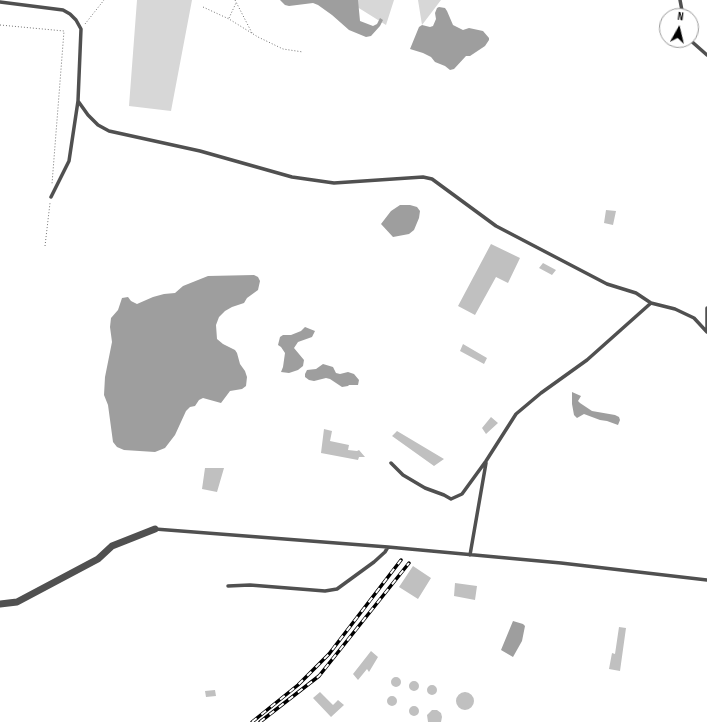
<!DOCTYPE html>
<html>
<head>
<meta charset="utf-8">
<style>
  body { margin:0 }
  #map { position:relative; width:707px; height:722px; overflow:hidden; background:#fff; font-family:"Sofia Sans Condensed",sans-serif }
  canvas { display:block }
  .north { position:absolute; left:659px; top:8px; width:40px; height:40px; box-sizing:border-box; background:#fff; border:1px solid #999; border-radius:50%; rotate:8deg; font-size:11px; font-weight:700; line-height:16px; text-align:center; color:#000 }
  .north::after { content:''; display:block; margin:auto; width:14px; height:18px; background:#000; clip-path:polygon(50% 0,100% 100%,50% 72%,0 100%) }
</style>
</head>
<body>
<div id="map">
<canvas width="707" height="722"></canvas>
<div class="north">N</div>
</div>
<script>
const ctx = document.querySelector('canvas').getContext('2d');
ctx.lineJoin = 'round';
function fill(path, color) {
  ctx.fillStyle = color;
  ctx.fill(path, 'evenodd');
}
function toPath(rows) {
  const path = new Path2D();
  for (const r of rows) {
    if (r.length === 3) {
      path.moveTo(r[0] + r[2], r[1]);
      path.arc(r[0], r[1], r[2], 0, 2 * Math.PI);
      continue;
    }
    path.moveTo(r[0], r[1]);
    for (let i = 2; i < r.length; i += 2) path.lineTo(r[i], r[i + 1]);
  }
  return path;
}
function strokePath(path, color, width, dash) {
  ctx.strokeStyle = color;
  ctx.lineWidth = width;
  ctx.lineCap = dash ? 'butt' : 'round';
  ctx.setLineDash(dash || []);
  ctx.stroke(path);
}
const green = toPath([
  [137,0,192,0,171,111,129,106],
  [346,0,394,0,386,25],
  [418,0,441,0,422,25]
]);
const water = toPath([
  [280,0,358,0,360,21,373,26,377,24,380,18,383,20,380,26,371,36,366,37,349,30,332,15,318,5,313,3,289,6,285,5],
  [439,7,445,8,447,11,453,25,463,30,469,28,483,31,489,38,489,40,485,46,470,56,466,56,454,69,450,70,445,66,435,62,431,57,423,53,410,49,419,27,422,25,430,27,433,26,436,19,435,13,437,8],
  [400,205,410,205,417,207,420,211,419,218,414,230,409,234,393,237,381,224,391,211],
  [254,275,258,277,260,281,258,290,247,298,244,303,232,307,225,311,219,317,216,325,217,339,223,344,235,350,237,353,240,364,245,371,247,377,246,386,242,389,230,391,221,403,203,398,199,400,195,406,190,407,186,411,175,435,165,448,155,452,124,450,117,447,113,442,108,405,104,395,105,377,112,342,110,327,111,318,118,310,122,298,128,297,131,301,137,304,153,297,164,294,175,293,183,286,208,276],
  [305,327,315,331,312,337,298,342,294,348,304,360,303,366,298,370,289,373,281,372,283,367,285,353,281,347,278,345,280,337,283,335,291,335,301,331],
  [323,364,333,367,336,373,340,374,348,372,354,374,359,380,358,385,349,385,348,386,342,387,330,379,326,378,314,381,309,380,305,377,305,374,307,370,316,369],
  [572,392,581,396,578,401,580,403,592,411,615,415,619,417,620,420,618,425,607,421,600,420,584,414,577,418,574,415,572,404],
  [513,621,523,624,525,626,522,641,513,657,501,650]
]);
const building = toPath([
  [606,210,616,211,613,225,604,223],
  [491,244,520,258,508,283,496,277,475,315,458,306],
  [543,263,556,270,552,275,539,268],
  [463,344,487,358,484,364,460,351],
  [491,417,498,423,486,434,482,428],
  [324,429,332,431,330,441,349,445,348,450,357,451,359,450,365,457,359,457,358,460,321,453],
  [397,431,444,459,434,466,392,436],
  [205,468,224,468,217,492,202,489],
  [413,566,431,578,418,599,399,587],
  [455,583,477,586,475,600,454,596],
  [619,627,626,628,620,671,609,669,612,653,615,654],
  [371,651,378,657,369,672,367,669,358,680,353,674],
  [396,682,5],
  [414,686,5],
  [432,690,5],
  [215,690,216,696,206,697,205,691],
  [465,701,9],
  [320,692,333,705,338,700,344,705,331,717,313,698],
  [392,701,5],
  [414,711,5],
  [432,710,437,710,441,713,442,717,441,722,428,722,427,715]
]);
const path = toPath([
  [235,0,252,33],
  [203,7,229,19,258,37,283,49,303,52],
  [229,18,236,3],
  [85,24,104,0],
  [0,25,64,31,52,184],
  [45,246,50,203]
]);
const service = toPath([
  [680,0,683,16],
  [0,2,63,10,70,14,76,20,81,29,78,101,88,115,98,125,109,131,200,151,292,177,334,183,423,177,432,179,496,226,607,284,636,293,651,303,675,309,694,318,707,332],
  [690,40,707,55],
  [51,197,69,161,78,101],
  [707,331,707,308],
  [391,463,403,475,425,488,444,495,451,499,462,494,486,461,516,414,541,393,587,360,651,303],
  [155,529,388,547,561,563,707,580],
  [470,555,486,463],
  [228,586,250,585,325,591,337,589,374,562,385,552,388,547]
]);
const minor = toPath([
  [0,604,17,602,98,559,112,546,155,529]
]);
const rail = toPath([
  [252,722,298,685,329,654,401,560],
  [260,722,319,676,409,563]
]);
fill(green, '#d7d7d7');
fill(water, '#9e9e9e');
fill(building, '#c0c0c0');
strokePath(path, '#727272', 1, [1, 2]);
strokePath(service, '#505050', 3.5);
strokePath(minor, '#505050', 7);
strokePath(rail, '#000', 3.5);
strokePath(rail, '#fff', 2, [6]);
</script>
</body>
</html>
